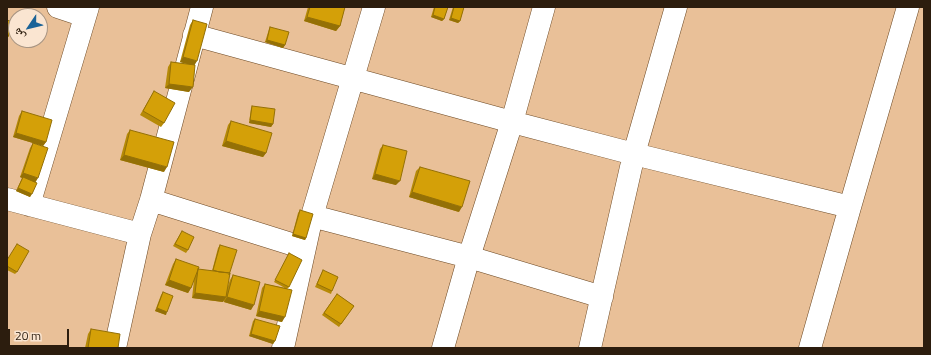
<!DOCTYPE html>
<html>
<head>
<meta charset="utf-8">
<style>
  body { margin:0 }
  #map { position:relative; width:931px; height:355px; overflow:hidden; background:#e9c098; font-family:"Titillium Web","Noto Naskh Arabic",sans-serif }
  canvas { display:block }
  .frame { position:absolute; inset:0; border:8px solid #2c1d0e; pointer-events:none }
  .north { position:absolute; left:8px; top:8px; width:40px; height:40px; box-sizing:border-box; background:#fae5d1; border:1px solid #a89583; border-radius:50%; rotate:235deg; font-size:11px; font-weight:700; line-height:16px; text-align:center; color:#2c1d0e }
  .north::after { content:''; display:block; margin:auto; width:14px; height:18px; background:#1b6397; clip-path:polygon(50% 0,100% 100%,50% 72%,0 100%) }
  .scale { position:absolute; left:8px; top:329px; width:61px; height:18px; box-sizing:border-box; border:2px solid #2c1d0e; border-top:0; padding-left:5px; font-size:12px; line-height:14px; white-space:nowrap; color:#2c1d0e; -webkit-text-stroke:3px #fae5d1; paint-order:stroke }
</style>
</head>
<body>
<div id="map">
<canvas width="931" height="355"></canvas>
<div class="frame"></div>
<div class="north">ش</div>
<div class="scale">20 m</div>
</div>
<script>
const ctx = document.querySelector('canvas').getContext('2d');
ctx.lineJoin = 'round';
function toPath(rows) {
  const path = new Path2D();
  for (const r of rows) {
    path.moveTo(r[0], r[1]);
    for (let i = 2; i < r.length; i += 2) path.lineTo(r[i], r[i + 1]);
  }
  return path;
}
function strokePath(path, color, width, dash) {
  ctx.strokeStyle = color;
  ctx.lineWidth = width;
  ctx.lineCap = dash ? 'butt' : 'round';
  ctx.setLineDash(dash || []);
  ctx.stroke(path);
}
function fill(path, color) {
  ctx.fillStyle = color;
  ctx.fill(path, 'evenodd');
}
const minor = toPath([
  [58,7,85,16],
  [194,35,512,122,634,154,850,207],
  [7,199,140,234],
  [151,200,304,248],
  [29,205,88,7],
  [312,216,469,257,602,297],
  [115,348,140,234,151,200,202,7],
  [283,348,312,216,374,7],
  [443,348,469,257,512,122,544,7],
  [590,348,634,154,676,7],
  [810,348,850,207,908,7]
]);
const wall = toPath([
  [308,7,345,7,340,26,336,31,304,21],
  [434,7,448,7,444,19,442,21,431,17],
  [453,7,464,7,460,21,458,23,449,20],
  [193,20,194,65,189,92,165,88,168,67,171,62,191,65,180,62,190,25],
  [270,27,285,45,283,48,265,42,269,29],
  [154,91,164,123,161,127,140,115],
  [252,106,273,124,271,127,249,123,251,108],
  [22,111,46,142,43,146,13,137,19,116],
  [231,121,266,153,263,157,222,146,228,125],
  [130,130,164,172,120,160,127,134],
  [33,143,35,182,30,197,16,191,22,178,20,177,30,148],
  [383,145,396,185,372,179,380,149],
  [420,167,459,212,409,197,416,171],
  [300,210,306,238,305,240,292,236,298,213],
  [182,231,188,250,186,253,173,246],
  [220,245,229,275,227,289,230,280,233,275,251,310,224,302,224,300,223,302,192,298,194,280,191,288,188,293,165,285,173,264,176,259,198,270,212,271,218,248],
  [289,253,289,287,287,289,282,322,256,316,262,288,265,284,285,288,274,282],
  [7,259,17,272,15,274,7,270,7,271],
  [323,270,332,291,331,294,315,287],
  [163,292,166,315,155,311,161,295],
  [337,294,354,306,339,327,322,315],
  [255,319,275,341,273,344,249,336,253,321],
  [91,329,118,348,85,348,88,334]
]);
const shadedWall = toPath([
  [433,15,444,19,442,21,431,17],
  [307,17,340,26,336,31,304,21],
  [451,18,460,21,458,23,449,20],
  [267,40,285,45,283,48,265,42],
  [183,57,197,61,194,66,180,62],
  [169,84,193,87,189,92,165,88],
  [250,120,273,124,271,127,249,123],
  [16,133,46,142,43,146,13,137],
  [226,141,266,153,263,157,222,146],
  [124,155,167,167,164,172,120,160],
  [23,173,38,178,35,183,20,177],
  [375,174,400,181,396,185,372,179],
  [18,188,32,194,30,197,16,191],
  [412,192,462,207,459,212,409,197],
  [293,234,306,238,305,240,292,236],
  [169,280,191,288,188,293,165,285],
  [195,293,226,297,223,302,192,298],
  [227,297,254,305,251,310,224,302],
  [157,308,167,312,166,315,155,311],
  [259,311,285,317,282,322,256,316],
  [251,334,275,341,273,344,249,336]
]);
const building = toPath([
  [310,7,345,7,340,26,307,17,310,7],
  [435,7,448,7,444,19,433,15,435,7],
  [454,7,464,7,460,21,451,18,454,7],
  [7,20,13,22,8,37,7,37,7,20],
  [193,20,207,24,197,61,183,57,193,20],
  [270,27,289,32,285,45,267,40,270,27],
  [171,62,195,65,193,87,169,84,171,62],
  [154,91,175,103,164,123,143,111,154,91],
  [252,106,275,109,273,124,250,120,252,106],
  [22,111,52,120,46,142,16,133,22,111],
  [231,121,272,133,266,153,226,141,231,121],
  [130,130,174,142,167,167,124,155,130,130],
  [33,143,48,148,38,178,23,173,33,143],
  [383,145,407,151,400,181,375,174,383,145],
  [420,167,470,181,462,207,412,192,420,167],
  [23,177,37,183,32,194,18,188,23,177],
  [300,210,313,214,306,238,293,234,300,210],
  [182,231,194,237,188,250,175,244,182,231],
  [17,244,29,251,17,272,7,266,7,260,17,244],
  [220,245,237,250,229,275,230,273,219,272,213,270,220,245],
  [289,253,302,260,289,287,275,280,289,253],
  [176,259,199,267,191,288,169,280,176,259],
  [198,269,230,273,226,297,195,293,198,269],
  [323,270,338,277,332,291,317,284,323,270],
  [233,275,260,282,254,305,227,297,233,275],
  [265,284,292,290,285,317,259,311,265,284],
  [163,292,173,296,167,312,157,308,163,292],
  [337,294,354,306,341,324,324,313,337,294],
  [255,319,280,326,275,341,251,334,255,319],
  [91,329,120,334,118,348,88,348,91,329]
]);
strokePath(minor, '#6d4924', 23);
strokePath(minor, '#fff', 22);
fill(wall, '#b68a07');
fill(shadedWall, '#947006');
fill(building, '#d4a008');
strokePath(building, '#947006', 1);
</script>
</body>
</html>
